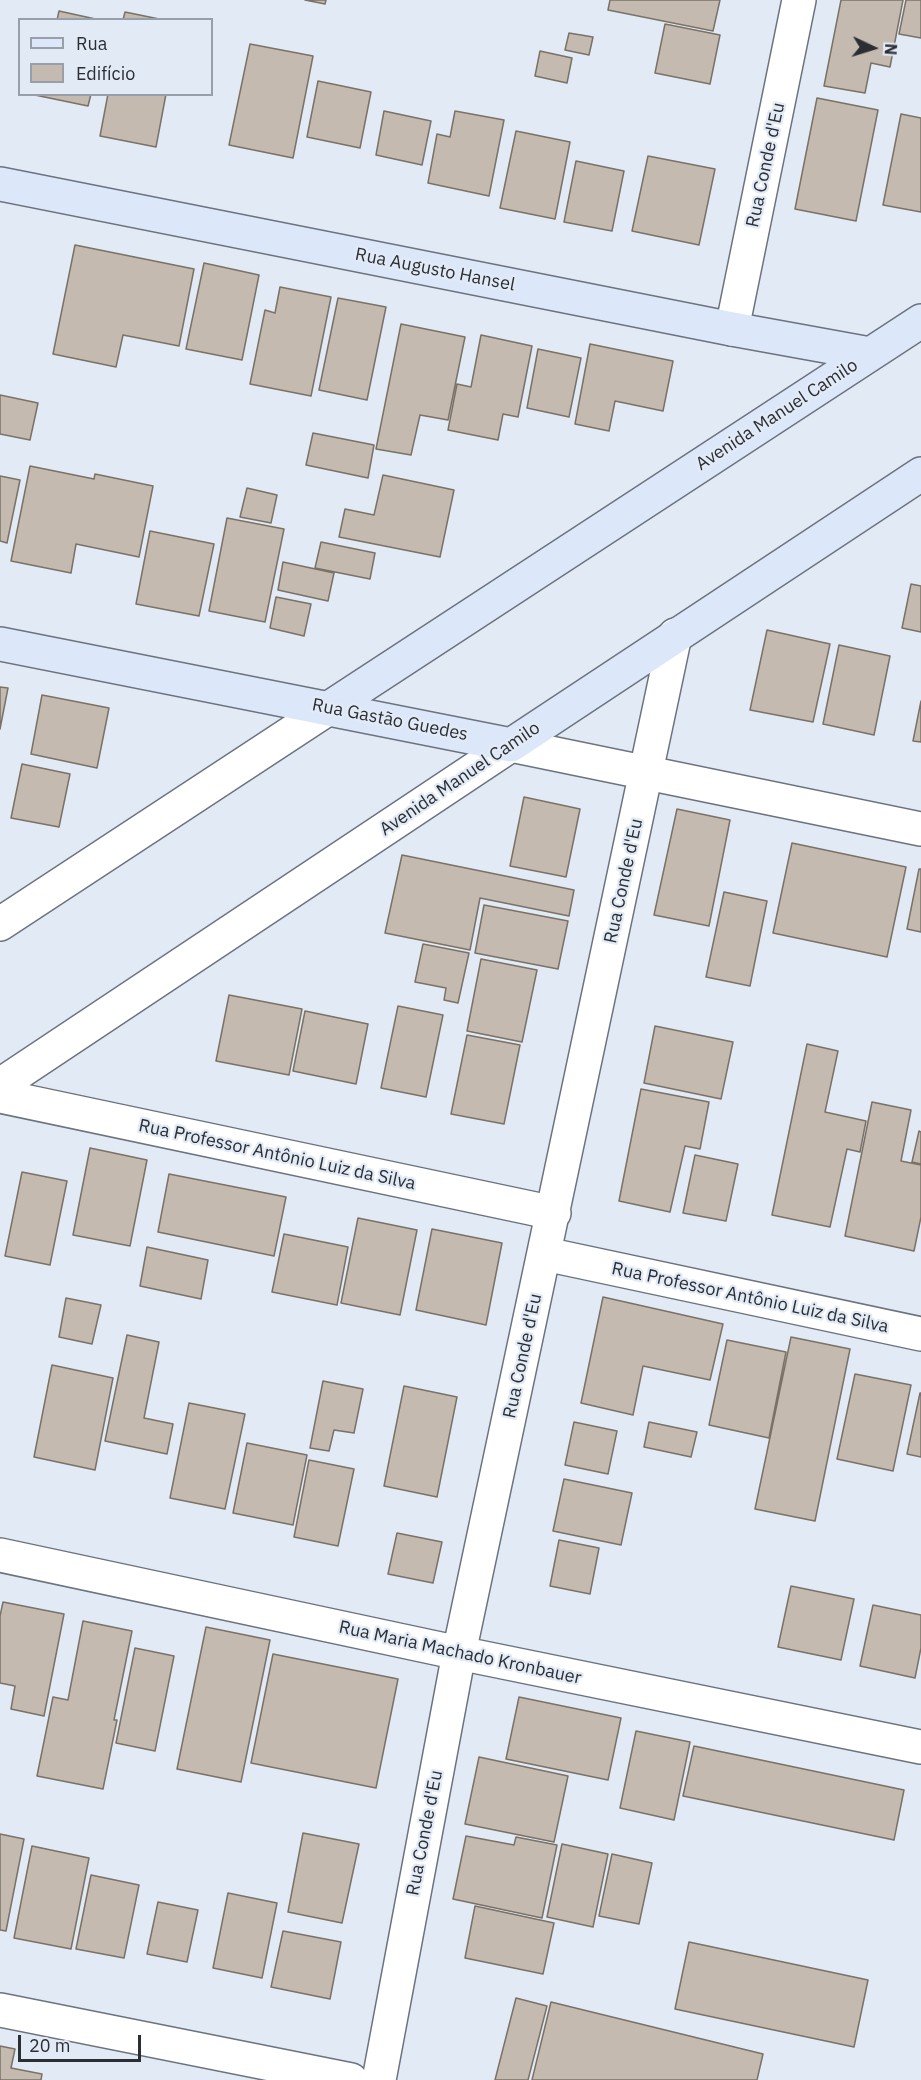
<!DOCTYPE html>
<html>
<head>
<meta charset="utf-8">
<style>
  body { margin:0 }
  #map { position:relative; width:921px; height:2080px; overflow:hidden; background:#e2eaf6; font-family:"IBM Plex Sans",sans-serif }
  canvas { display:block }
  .legend { position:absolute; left:18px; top:18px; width:195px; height:78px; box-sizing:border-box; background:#e2eaf6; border:2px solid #999fa8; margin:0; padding:8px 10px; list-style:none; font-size:18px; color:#2b2e33 }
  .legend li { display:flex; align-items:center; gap:12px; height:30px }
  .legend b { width:30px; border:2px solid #999fa8 }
  .north { position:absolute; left:843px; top:18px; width:60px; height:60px; -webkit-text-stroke:4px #e2eaf6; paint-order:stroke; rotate:94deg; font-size:16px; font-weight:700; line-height:24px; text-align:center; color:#2b2e33 }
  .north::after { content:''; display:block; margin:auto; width:21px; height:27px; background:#2b2e33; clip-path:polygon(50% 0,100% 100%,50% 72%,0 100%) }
  .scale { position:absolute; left:18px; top:2035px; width:123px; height:27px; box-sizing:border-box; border:3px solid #2b2e33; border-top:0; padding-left:8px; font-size:18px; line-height:21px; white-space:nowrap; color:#2b2e33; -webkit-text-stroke:4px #e2eaf6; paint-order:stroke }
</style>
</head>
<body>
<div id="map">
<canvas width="921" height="2080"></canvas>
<ul class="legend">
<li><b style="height:8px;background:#dce8fa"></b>Rua</li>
<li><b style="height:16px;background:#c4bab0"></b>Edifício</li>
</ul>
<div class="north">N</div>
<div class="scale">20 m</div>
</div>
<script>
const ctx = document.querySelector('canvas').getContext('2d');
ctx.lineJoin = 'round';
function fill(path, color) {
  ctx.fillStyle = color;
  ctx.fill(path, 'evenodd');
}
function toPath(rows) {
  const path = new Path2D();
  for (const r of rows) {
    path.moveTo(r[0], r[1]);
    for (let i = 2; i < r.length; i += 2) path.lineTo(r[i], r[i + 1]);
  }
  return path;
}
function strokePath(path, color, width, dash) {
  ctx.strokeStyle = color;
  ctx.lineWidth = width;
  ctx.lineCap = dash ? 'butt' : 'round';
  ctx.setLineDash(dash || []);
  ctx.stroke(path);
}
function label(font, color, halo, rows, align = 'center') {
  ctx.font = font + ' "IBM Plex Sans",sans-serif';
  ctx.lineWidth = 4.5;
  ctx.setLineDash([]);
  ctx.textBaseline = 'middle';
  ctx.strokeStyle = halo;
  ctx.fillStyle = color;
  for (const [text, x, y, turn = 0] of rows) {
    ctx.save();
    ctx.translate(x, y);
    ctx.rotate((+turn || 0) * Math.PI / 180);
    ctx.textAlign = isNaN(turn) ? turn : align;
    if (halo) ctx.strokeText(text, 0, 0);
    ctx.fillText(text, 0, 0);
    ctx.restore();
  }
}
const building = toPath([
  [305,0,326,0,325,4,305,0],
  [610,0,720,0,713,31,608,10,610,0],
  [841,0,903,0,890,67,871,63,865,93,824,86,841,0],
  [906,0,921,0,921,38,899,34,906,0],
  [59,11,100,20,57,20,59,11],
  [125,12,164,20,123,20,125,12],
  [665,24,720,35,710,84,655,73,665,24],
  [569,33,593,37,589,55,565,50,569,33],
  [250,44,313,56,293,158,229,145,250,44],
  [540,51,572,58,567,83,535,76,540,51],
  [318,81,371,92,360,148,307,137,318,81],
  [30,94,91,94,88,106,30,94],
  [108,94,166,94,156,147,100,136,108,94],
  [817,98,878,110,856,221,795,209,817,98],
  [384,111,431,121,422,165,376,155,384,111],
  [455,111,504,120,489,196,428,183,437,134,450,137,455,111],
  [901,114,921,118,921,212,883,205,901,114],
  [516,131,570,142,555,219,500,208,516,131],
  [648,156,715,169,699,245,632,231,648,156],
  [576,161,624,171,612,231,564,222,576,161],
  [75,245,194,269,179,346,123,335,116,367,53,354,75,245],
  [204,263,259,275,242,360,186,349,204,263],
  [280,287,331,297,311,396,250,384,265,310,275,313,280,287],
  [338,298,386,307,367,400,319,390,338,298],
  [401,324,465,337,448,420,420,415,411,455,376,449,401,324],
  [481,335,532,346,518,417,503,414,498,440,448,430,457,384,471,387,481,335],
  [590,344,673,361,663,411,615,401,609,431,575,424,590,344],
  [538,349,581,358,569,417,527,408,538,349],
  [0,395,38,403,30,440,0,434,0,395],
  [313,433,374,445,368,478,306,465,313,433],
  [30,466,94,479,95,474,153,486,139,557,76,544,71,573,11,561,30,466],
  [383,475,454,490,440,557,339,537,345,509,374,515,383,475],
  [0,476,20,480,7,543,0,541,0,476],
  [247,488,277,495,271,523,240,517,247,488],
  [227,518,284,529,265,622,209,611,227,518],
  [150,531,214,544,199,616,136,604,150,531],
  [321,542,375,553,370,579,315,568,321,542],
  [283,562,334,573,328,601,278,590,283,562],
  [911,584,921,586,921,632,902,628,911,584],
  [276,597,311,604,304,636,270,628,276,597],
  [767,630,830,644,813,722,750,710,767,630],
  [839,645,890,656,874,735,823,724,839,645],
  [0,687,8,688,0,729,0,687],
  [42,695,109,708,97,768,31,754,42,695],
  [921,701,921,742,913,741,921,701],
  [22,764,70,774,59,827,11,818,22,764],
  [524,797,580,809,566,877,510,866,524,797],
  [677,809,730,820,709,926,654,915,677,809],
  [792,843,906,867,887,957,773,933,792,843],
  [402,855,574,890,569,916,480,898,470,950,385,933,402,855],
  [919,869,921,869,921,932,907,929,919,869],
  [724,892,767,901,750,986,706,977,724,892],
  [484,905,568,921,558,969,475,953,484,905],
  [423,944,469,953,458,1003,444,1000,446,988,415,982,423,944],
  [481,959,537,970,522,1042,467,1031,481,959],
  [229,995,302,1009,289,1075,216,1061,229,995],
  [398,1006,443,1015,426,1097,381,1088,398,1006],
  [305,1011,368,1024,356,1084,293,1071,305,1011],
  [655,1026,733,1042,721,1099,644,1083,655,1026],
  [467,1035,520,1045,504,1124,451,1114,467,1035],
  [807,1044,838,1051,825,1112,866,1121,860,1152,847,1149,830,1227,772,1215,807,1044],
  [641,1089,709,1102,700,1149,685,1146,670,1212,619,1201,641,1089],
  [872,1102,911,1110,901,1161,921,1165,921,1217,914,1251,845,1236,872,1102],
  [919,1131,921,1132,921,1164,912,1162,919,1131],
  [90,1148,147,1160,130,1246,73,1235,90,1148],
  [695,1155,738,1164,726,1221,683,1213,695,1155],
  [22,1172,67,1181,50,1265,5,1256,22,1172],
  [169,1174,286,1197,274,1256,158,1232,169,1174],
  [358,1218,417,1230,400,1315,341,1303,358,1218],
  [432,1229,502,1243,486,1325,416,1310,432,1229],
  [284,1234,348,1247,337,1305,272,1292,284,1234],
  [147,1247,208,1260,201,1299,140,1286,147,1247],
  [603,1297,723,1324,710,1380,643,1366,633,1415,581,1403,603,1297],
  [66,1298,101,1305,92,1344,59,1337,66,1298],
  [127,1335,159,1342,144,1418,173,1424,167,1454,105,1441,127,1335],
  [791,1337,850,1349,815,1521,755,1509,791,1337],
  [727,1340,786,1352,769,1438,709,1425,727,1340],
  [52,1365,113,1378,95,1470,34,1457,52,1365],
  [855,1374,911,1385,893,1471,837,1459,855,1374],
  [323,1381,363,1389,354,1433,334,1430,329,1451,310,1448,323,1381],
  [404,1386,457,1397,437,1497,384,1486,404,1386],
  [920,1393,921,1393,921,1457,907,1454,920,1393],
  [189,1403,245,1414,225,1509,170,1498,189,1403],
  [574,1422,617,1431,608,1474,565,1465,574,1422],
  [649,1422,697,1432,691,1457,644,1447,649,1422],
  [247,1443,307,1455,293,1525,233,1513,247,1443],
  [309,1460,354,1469,338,1546,294,1537,309,1460],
  [564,1479,632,1493,621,1545,553,1531,564,1479],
  [397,1533,442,1542,433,1583,388,1574,397,1533],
  [559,1540,599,1548,590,1594,550,1586,559,1540],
  [791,1586,854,1599,841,1660,778,1647,791,1586],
  [3,1602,64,1614,44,1716,11,1709,15,1686,0,1683,0,1616,3,1602],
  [873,1605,921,1615,921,1648,915,1678,860,1666,873,1605],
  [83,1621,132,1631,114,1720,117,1720,103,1789,37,1776,53,1697,68,1700,83,1621],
  [206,1627,270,1640,241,1782,177,1769,206,1627],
  [135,1648,174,1656,155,1751,116,1743,135,1648],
  [273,1654,398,1679,376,1788,251,1763,273,1654],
  [519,1697,621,1718,608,1780,506,1759,519,1697],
  [636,1731,690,1742,674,1820,620,1808,636,1731],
  [694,1746,904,1790,894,1840,683,1796,694,1746],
  [479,1757,568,1776,554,1842,465,1824,479,1757],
  [303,1833,359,1844,342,1923,288,1912,303,1833],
  [0,1834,24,1839,6,1931,0,1930,0,1834],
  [466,1836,514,1845,516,1837,557,1845,542,1918,453,1899,466,1836],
  [562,1844,608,1854,593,1927,547,1917,562,1844],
  [32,1846,89,1858,71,1949,14,1938,32,1846],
  [612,1854,652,1863,639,1924,599,1916,612,1854],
  [91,1875,139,1885,124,1958,76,1949,91,1875],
  [228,1893,277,1903,262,1978,213,1968,228,1893],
  [158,1902,198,1910,187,1962,147,1954,158,1902],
  [475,1906,554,1923,543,1974,465,1958,475,1906],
  [283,1931,341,1942,330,1999,271,1987,283,1931],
  [689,1942,868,1980,854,2047,675,2009,689,1942],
  [516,1998,547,2006,528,2080,495,2080,516,1998],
  [551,2002,763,2054,757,2080,532,2080,551,2002],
  [0,2046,15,2049,11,2068,42,2074,41,2080,0,2080,0,2046]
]);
const street = toPath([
  [732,329,799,0],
  [0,924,329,708],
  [0,1085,511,745,921,829],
  [0,1096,554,1213],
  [545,1254,921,1334],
  [0,1555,459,1653,921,1747],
  [0,2010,351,2080],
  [379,2080,459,1653,675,635]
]);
const secondary = toPath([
  [0,184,732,329,870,354],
  [0,644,511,745,921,474],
  [329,708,921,321]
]);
const streetNames = [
  ["Rua Conde d'Eu",766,165,-78],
  ["Rua Augusto Hansel",435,270,11],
  ["Avenida Manuel Camilo",777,415,-33],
  ["Rua Gastão Guedes",390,720,11],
  ["Avenida Manuel Camilo",460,779,-34],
  ["Rua Conde d'Eu",624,881,-78],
  ["Rua Professor Antônio Luiz da Silva",277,1155,12],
  ["Rua Professor Antônio Luiz da Silva",750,1298,12],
  ["Rua Conde d'Eu",523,1356,-78],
  ["Rua Maria Machado Kronbauer",460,1653,12],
  ["Rua Conde d'Eu",425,1833,-79]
];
fill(building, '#c4bab0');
strokePath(building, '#7a7167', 1.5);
strokePath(street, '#6c737e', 36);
strokePath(secondary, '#6c737e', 36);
strokePath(street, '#fff', 33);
strokePath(secondary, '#dce8fa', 33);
label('18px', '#2b2e33', '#e2eaf6', streetNames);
</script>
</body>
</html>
